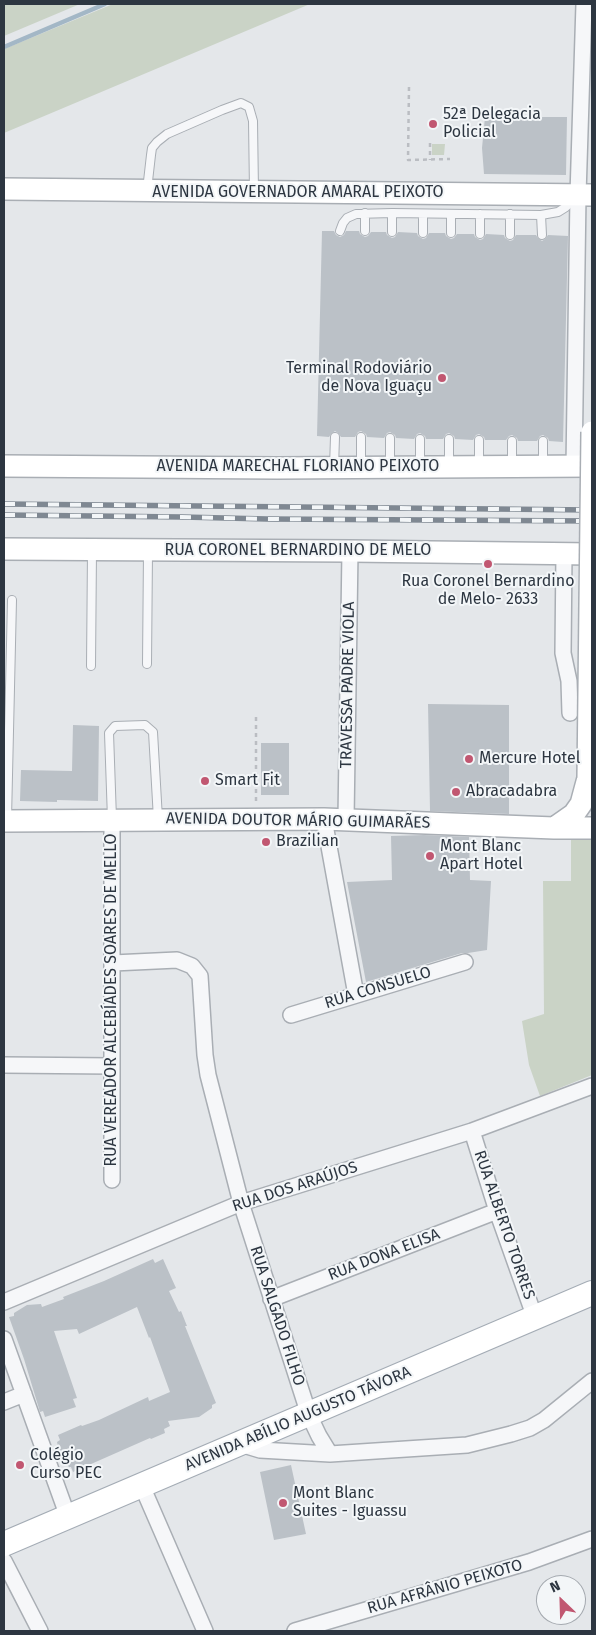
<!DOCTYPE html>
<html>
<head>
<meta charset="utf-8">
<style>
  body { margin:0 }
  #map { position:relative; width:596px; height:1635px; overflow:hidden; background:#e4e7ea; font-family:"Fira Sans",sans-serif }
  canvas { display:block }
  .frame { position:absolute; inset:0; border:5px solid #2d3641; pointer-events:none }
  .north { position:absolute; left:536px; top:1575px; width:50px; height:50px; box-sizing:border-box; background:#f3f6f8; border:1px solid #a4a9af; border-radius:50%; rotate:336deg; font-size:14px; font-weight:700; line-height:20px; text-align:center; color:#2d3641 }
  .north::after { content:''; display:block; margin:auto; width:18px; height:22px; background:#c15771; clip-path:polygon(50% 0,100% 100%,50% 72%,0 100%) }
</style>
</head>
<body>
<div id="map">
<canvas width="596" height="1635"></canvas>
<div class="frame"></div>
<div class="north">N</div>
</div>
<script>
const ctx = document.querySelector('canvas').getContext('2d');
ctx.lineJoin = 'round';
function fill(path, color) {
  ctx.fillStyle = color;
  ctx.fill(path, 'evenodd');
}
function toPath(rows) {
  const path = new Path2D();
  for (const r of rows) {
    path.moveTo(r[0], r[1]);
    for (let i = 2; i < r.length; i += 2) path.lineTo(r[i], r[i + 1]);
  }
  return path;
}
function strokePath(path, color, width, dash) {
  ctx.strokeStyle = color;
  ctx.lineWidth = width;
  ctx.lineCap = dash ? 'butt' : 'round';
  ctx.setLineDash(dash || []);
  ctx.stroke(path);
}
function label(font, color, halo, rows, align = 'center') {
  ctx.font = font + ' "Fira Sans",sans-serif';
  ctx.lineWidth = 4;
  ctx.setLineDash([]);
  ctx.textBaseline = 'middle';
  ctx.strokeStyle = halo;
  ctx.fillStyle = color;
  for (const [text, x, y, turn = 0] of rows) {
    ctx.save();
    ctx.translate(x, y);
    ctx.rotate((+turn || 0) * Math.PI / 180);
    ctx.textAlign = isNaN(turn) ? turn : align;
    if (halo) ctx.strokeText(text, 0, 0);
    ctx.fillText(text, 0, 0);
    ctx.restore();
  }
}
const green = toPath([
  [4,4,80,4,4,36],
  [113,4,310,4,4,133,4,49],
  [432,144,445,144,444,155,432,155],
  [571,838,592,838,592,1075,540,1096,529,1065,522,1021,544,1014,543,881,571,881]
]);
const stream = toPath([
  [4,47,105,4]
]);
const building = toPath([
  [485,117,567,117,566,175,484,174,482,148],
  [322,231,334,231,336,235,340,237,344,235,346,231,359,231,360,234,365,237,368,236,371,232,386,232,387,235,392,238,395,237,398,232,417,233,418,236,423,239,426,238,429,233,445,233,446,236,451,239,454,238,457,234,474,234,475,237,480,240,483,239,486,234,504,235,505,238,510,241,513,240,516,235,536,235,538,238,542,241,545,239,548,235,568,236,563,442,549,441,548,438,543,435,540,436,537,441,518,441,517,438,512,435,509,436,506,440,485,440,484,437,479,434,476,435,473,440,455,439,454,436,449,433,446,434,443,439,426,439,425,436,420,433,417,434,414,439,396,438,395,435,390,432,387,433,384,438,367,437,366,434,361,431,358,432,355,437,341,437,338,433,335,431,331,434,329,437,317,436],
  [428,704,509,705,509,814,430,811],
  [73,725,99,726,98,801,57,800,57,802,20,801,21,770,72,771],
  [261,743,289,743,289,795,261,795],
  [424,835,469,837,470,880,491,881,487,950,468,953,462,953,366,982,347,882,392,880,391,836],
  [153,1259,155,1263,163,1259,171,1277,176,1288,169,1291,179,1312,181,1311,187,1326,185,1326,216,1403,212,1405,212,1408,199,1417,168,1421,170,1426,164,1429,165,1433,151,1439,150,1438,73,1472,71,1467,69,1467,60,1455,57,1442,60,1440,58,1435,81,1425,82,1426,99,1420,148,1397,149,1401,170,1392,150,1337,149,1338,137,1307,79,1334,77,1329,54,1331,77,1398,73,1399,76,1407,45,1417,43,1411,40,1412,24,1359,9,1317,14,1316,14,1313,27,1305,41,1304,42,1307,64,1299,63,1297,104,1281],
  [291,1465,306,1534,274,1540,260,1472]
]);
const path = toPath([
  [409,87,408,160,450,159],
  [430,143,430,160],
  [256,717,256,802]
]);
const lane = toPath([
  [147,190,151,155,152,148,157,142,167,134,222,110,241,103,249,107,253,121,254,191],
  [451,214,451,233],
  [510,214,510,235],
  [541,215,542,235],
  [340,231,343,223,347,218,356,214,392,213,541,215,558,212,566,207,575,198],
  [365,231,365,213],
  [392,232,392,213],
  [423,233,423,214],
  [480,234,480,214],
  [512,441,512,466],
  [543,441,543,464],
  [361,465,361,437],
  [449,465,449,439],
  [479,465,479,440],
  [390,466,390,438],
  [334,467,335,437],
  [420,467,420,439],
  [147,664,148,552],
  [91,666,92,551],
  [7,819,12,600],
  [112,819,109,733,115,726,145,725,153,732,158,819]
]);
const street = toPath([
  [574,467,578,195,584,4],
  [564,553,563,653,569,681,570,713],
  [112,819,112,1180],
  [324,819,356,995],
  [346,819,350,551],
  [113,963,177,960,192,966,200,976,205,1055,208,1075,241,1203,309,1415,319,1436,330,1454],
  [291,1015,465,962],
  [4,1065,112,1066],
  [472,1131,497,1211,535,1318],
  [271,1299,497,1211],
  [4,1302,241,1203,472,1131,592,1086],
  [4,1339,68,1517],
  [4,1402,24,1394],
  [240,1444,260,1450,330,1454,467,1445,511,1434,530,1428,544,1420,592,1381],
  [142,1486,205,1631],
  [4,1561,40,1631],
  [295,1631,529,1562,592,1539]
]);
const secondary = toPath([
  [4,189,592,195],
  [4,466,277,468,592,466],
  [4,549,350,551,592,554],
  [4,821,324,819,554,828,592,828],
  [554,828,574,814,581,804,588,778]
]);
const primary = toPath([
  [4,1544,592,1293]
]);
const rail = toPath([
  [4,504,592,510],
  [4,515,182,517,267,519,592,521]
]);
const secondaryBridge = toPath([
  [588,778,592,432]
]);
const markers = [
  [433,124,5,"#c15771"],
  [442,378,5,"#c15771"],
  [488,564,5,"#c15771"],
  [469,759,5,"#c15771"],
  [205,781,5,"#c15771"],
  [456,792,5,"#c15771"],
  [266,842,5,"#c15771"],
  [430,856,5,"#c15771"],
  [20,1465,5,"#c15771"],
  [283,1503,5,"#c15771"]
];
const poiNames = [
  ["52ª Delegacia",443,115],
  ["Policial",443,133],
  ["Terminal Rodoviário",432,369,"right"],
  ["de Nova Iguaçu",432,387,"right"],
  ["Rua Coronel Bernardino",488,582,"center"],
  ["de Melo- 2633",488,600,"center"],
  ["Mercure Hotel",479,759],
  ["Smart Fit",215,781],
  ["Abracadabra",466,792],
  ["Brazilian",276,842],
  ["Mont Blanc",440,847],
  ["Apart Hotel",440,865],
  ["Colégio",30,1456],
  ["Curso PEC",30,1474],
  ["Mont Blanc",293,1494],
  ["Suites - Iguassu",293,1512]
];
const streetNames = [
  ["AVENIDA GOVERNADOR AMARAL PEIXOTO",298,193],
  ["AVENIDA MARECHAL FLORIANO PEIXOTO",298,467],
  ["RUA CORONEL BERNARDINO DE MELO",298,551],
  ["TRAVESSA PADRE VIOLA",348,685,-89],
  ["AVENIDA DOUTOR MÁRIO GUIMARÃES",298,821,1],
  ["RUA CONSUELO",378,988,-17],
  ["RUA VEREADOR ALCEBÍADES SOARES DE MELLO",112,1000,-90],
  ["RUA DOS ARAÚJOS",295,1187,-18],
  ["RUA ALBERTO TORRES",504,1225,71],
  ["RUA DONA ELISA",384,1255,-21],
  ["RUA SALGADO FILHO",277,1316,72],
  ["AVENIDA ABÍLIO AUGUSTO TÁVORA",298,1419,-23],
  ["RUA AFRÂNIO PEIXOTO",445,1587,-16]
];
fill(green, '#cad3c6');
strokePath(stream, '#a3b7c6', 4.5);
fill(building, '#bbc1c7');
strokePath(lane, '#a9aeb4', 10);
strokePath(street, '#a9aeb4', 18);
strokePath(secondary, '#a9aeb4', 24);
strokePath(primary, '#a4acb5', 26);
strokePath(path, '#babdc2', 2.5, [4, 4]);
strokePath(lane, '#f6f7f9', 8);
strokePath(street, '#f6f7f9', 15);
strokePath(secondary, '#fff', 21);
strokePath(primary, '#fff', 24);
strokePath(rail, '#7f8892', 5.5);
strokePath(rail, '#f3f6f8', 4, [11]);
strokePath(secondaryBridge, '#a9aeb4', 24, []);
strokePath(secondaryBridge, '#fff', 21);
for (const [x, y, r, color] of markers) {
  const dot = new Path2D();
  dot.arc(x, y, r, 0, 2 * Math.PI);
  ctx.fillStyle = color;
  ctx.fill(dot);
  strokePath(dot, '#f3f6f8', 2);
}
label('16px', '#2d3641', '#f3f6f8', poiNames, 'left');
label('16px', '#2d3641', '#f3f6f8', streetNames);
</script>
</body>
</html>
